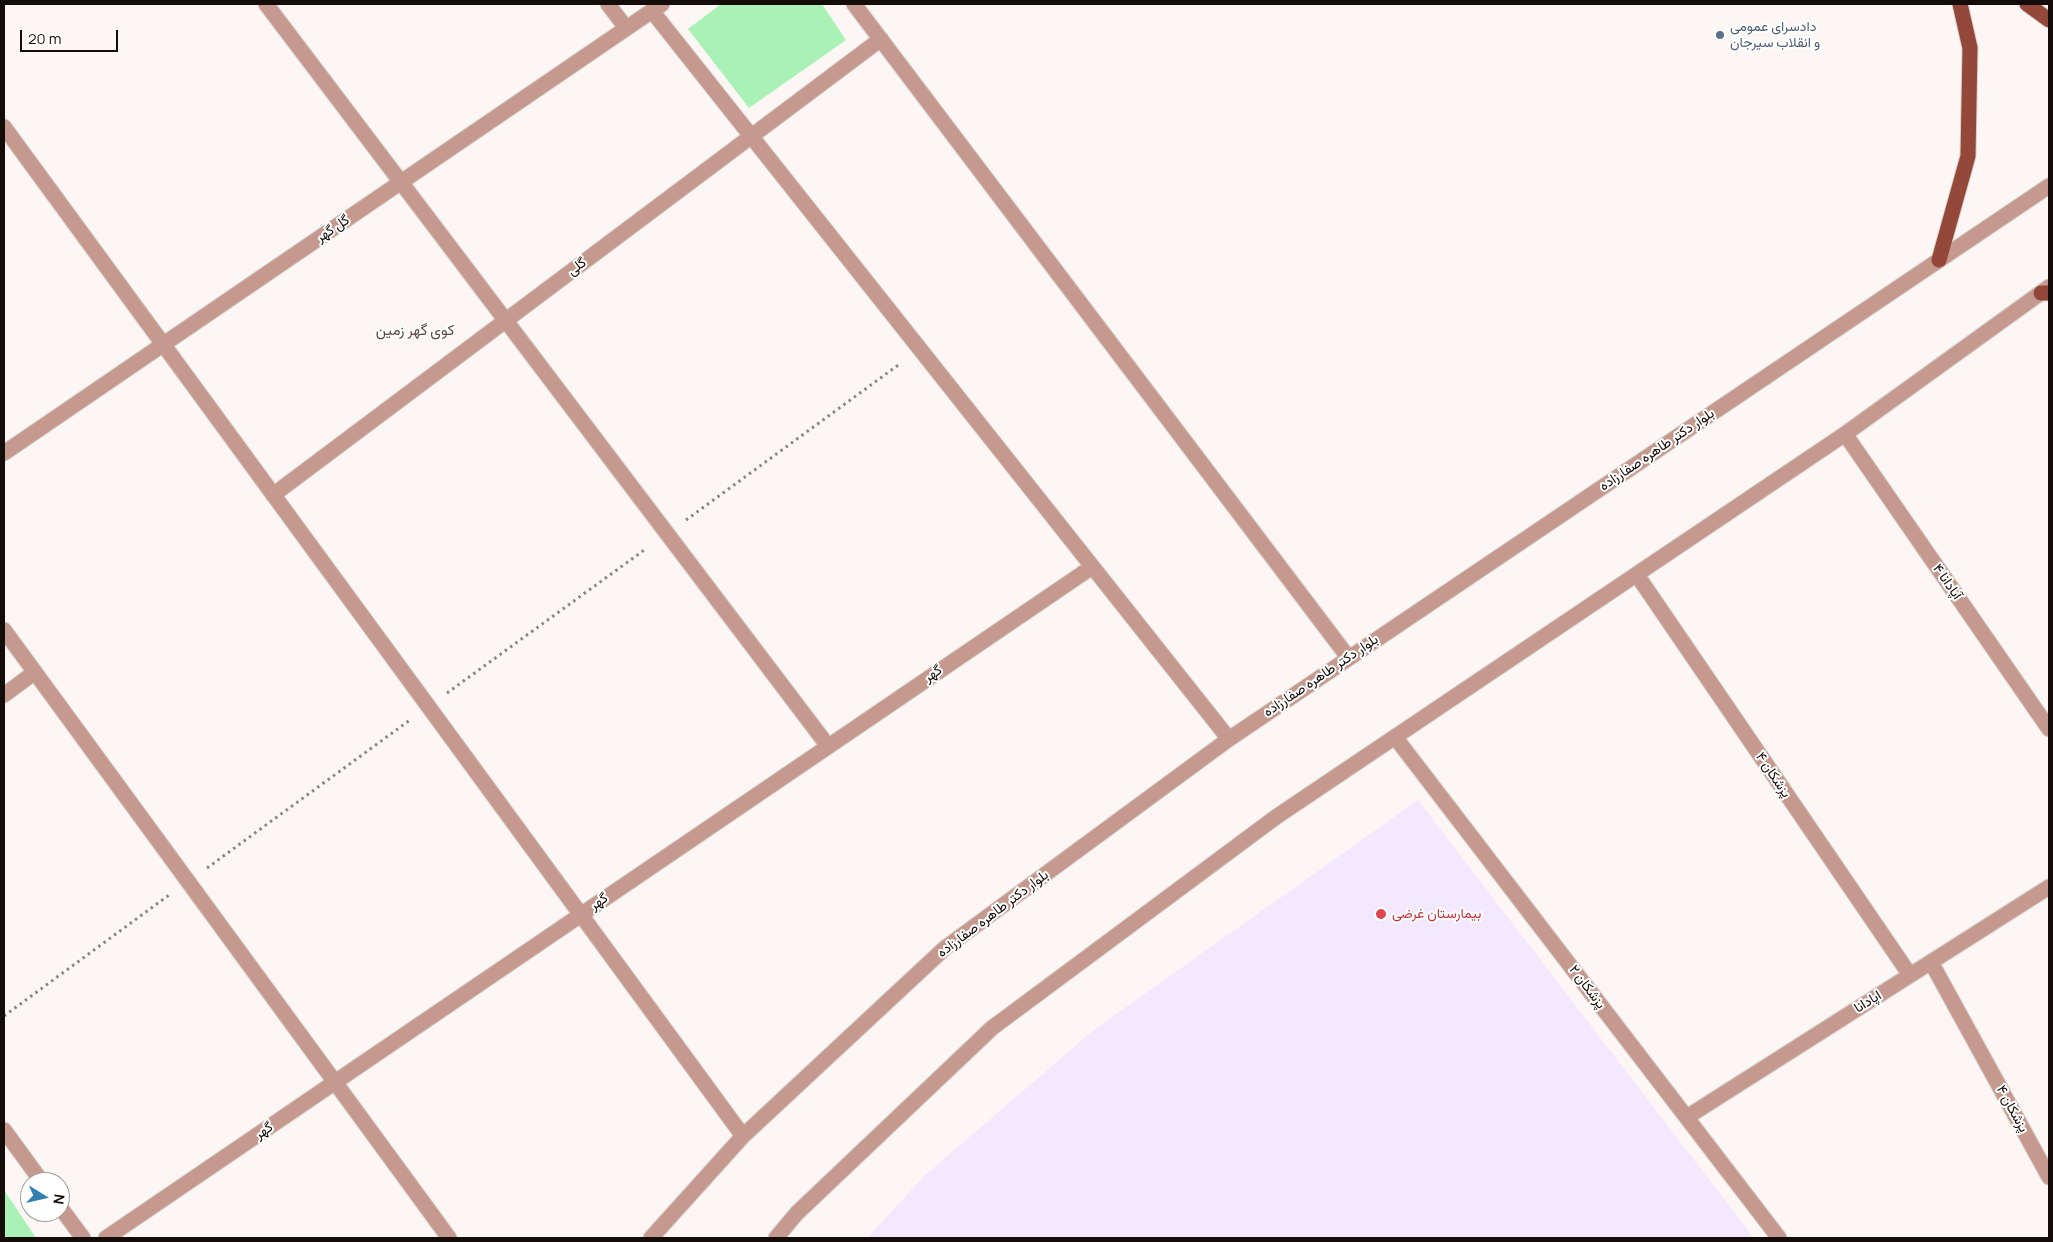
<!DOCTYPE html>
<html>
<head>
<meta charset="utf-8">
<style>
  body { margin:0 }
  #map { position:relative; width:2053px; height:1242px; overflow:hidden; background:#fcf7f4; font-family:Manrope,sans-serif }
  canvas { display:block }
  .frame { position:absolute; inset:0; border:5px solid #140c08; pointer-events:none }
  .north { position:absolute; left:20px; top:1172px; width:50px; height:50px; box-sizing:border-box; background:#fff; border:1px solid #a19e9c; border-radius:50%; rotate:99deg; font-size:14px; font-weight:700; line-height:20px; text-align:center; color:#140c08 }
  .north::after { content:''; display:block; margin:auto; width:18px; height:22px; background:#3281b2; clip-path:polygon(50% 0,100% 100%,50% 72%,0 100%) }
  .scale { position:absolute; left:20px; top:30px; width:98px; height:22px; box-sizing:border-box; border:2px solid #140c08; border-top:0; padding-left:6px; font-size:15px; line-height:18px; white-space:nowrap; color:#140c08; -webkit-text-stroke:4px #fff; paint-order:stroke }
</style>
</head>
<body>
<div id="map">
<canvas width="2053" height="1242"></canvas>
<div class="frame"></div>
<div class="north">N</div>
<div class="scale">20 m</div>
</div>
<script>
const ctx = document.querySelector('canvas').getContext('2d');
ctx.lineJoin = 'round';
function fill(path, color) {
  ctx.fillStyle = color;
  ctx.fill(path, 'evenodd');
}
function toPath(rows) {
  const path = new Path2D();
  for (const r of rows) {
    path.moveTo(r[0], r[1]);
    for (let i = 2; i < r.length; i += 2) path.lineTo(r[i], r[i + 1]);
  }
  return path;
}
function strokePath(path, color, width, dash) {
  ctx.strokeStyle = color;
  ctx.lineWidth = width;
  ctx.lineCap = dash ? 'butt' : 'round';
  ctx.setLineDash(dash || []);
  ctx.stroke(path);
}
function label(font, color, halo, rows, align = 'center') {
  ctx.font = font + ' Manrope,Vazirmatn,sans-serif';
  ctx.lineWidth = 4;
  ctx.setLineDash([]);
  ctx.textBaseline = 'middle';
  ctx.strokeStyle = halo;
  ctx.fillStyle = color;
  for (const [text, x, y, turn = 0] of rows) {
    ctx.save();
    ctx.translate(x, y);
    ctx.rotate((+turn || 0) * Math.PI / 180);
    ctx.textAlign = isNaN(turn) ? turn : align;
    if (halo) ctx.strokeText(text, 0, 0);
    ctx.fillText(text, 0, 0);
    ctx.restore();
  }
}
const medical = toPath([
  [1418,800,1754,1238,867,1238,924,1176,1095,1029]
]);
const green = toPath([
  [721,4,822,4,846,40,749,108,688,29],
  [4,1190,36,1238,4,1238]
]);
const path = toPath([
  [686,520,901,363],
  [447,693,647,548],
  [207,868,410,720],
  [4,1016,169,895]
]);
const minor = toPath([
  [266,4,828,746],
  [608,4,626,28],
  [854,4,1348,657],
  [652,11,1229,739],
  [4,127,743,1136],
  [1845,434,2049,729],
  [4,453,662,4],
  [273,495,881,39],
  [1637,575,1910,975],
  [4,630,449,1238],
  [4,695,35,672],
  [1395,737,1779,1238],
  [1931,962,2049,1177],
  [1687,1117,2049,887],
  [4,1130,42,1182],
  [60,1207,83,1238],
  [106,1238,1092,567],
  [651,1238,743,1136,945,948,1229,739,2049,186],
  [776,1238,797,1213,992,1028,1276,817,1845,434,2049,287]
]);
const major = toPath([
  [2027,4,2049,20],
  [1939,260,1968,156,1970,48,1960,4],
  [2041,293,2049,293]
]);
const markers = [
  [1720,35,5,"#5c6f8a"],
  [1381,914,6,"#e0444e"]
];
const serviceNames = [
  ["دادسرای عمومی",1730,27],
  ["و انقلاب سیرجان",1730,43]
];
const streetNames = [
  ["گل گهر",333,229,-34],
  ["گلی",577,267,-37],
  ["بلوار دکتر طاهره صفارزاده",1657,450,-34],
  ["آپادانا ۴",1947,582,55],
  ["گهر",933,674,-34],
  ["بلوار دکتر طاهره صفارزاده",1321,676,-34],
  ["پزشکان ۴",1773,775,56],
  ["گهر",599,902,-34],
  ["بلوار دکتر طاهره صفارزاده",993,914,-37],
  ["پزشکان ۲",1587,987,53],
  ["اپادانا",1868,1002,-32],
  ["پزشکان ۴",2012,1109,61],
  ["گهر",264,1131,-34]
];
const healthNames = [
  ["بیمارستان غرضی",1392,914]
];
const neighbourhoodNames = [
  ["کوی گهر زمین",415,331]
];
fill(medical, '#f3e9fe');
fill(green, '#aaf1b6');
strokePath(minor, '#d7d1ce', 17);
strokePath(major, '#d7d1ce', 17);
strokePath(path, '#8b8581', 3, [2.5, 4]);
strokePath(minor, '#c6998f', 15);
strokePath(major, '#944839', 15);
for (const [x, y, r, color] of markers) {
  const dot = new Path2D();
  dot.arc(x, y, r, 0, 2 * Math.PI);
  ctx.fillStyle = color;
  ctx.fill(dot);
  strokePath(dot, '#fff', 2);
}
label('14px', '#4e5e75', '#fff', serviceNames, 'left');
label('14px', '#140c08', '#fff', streetNames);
label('14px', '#be3a42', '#fff', healthNames, 'left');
label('15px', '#5d4940', '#fff', neighbourhoodNames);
</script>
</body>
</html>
